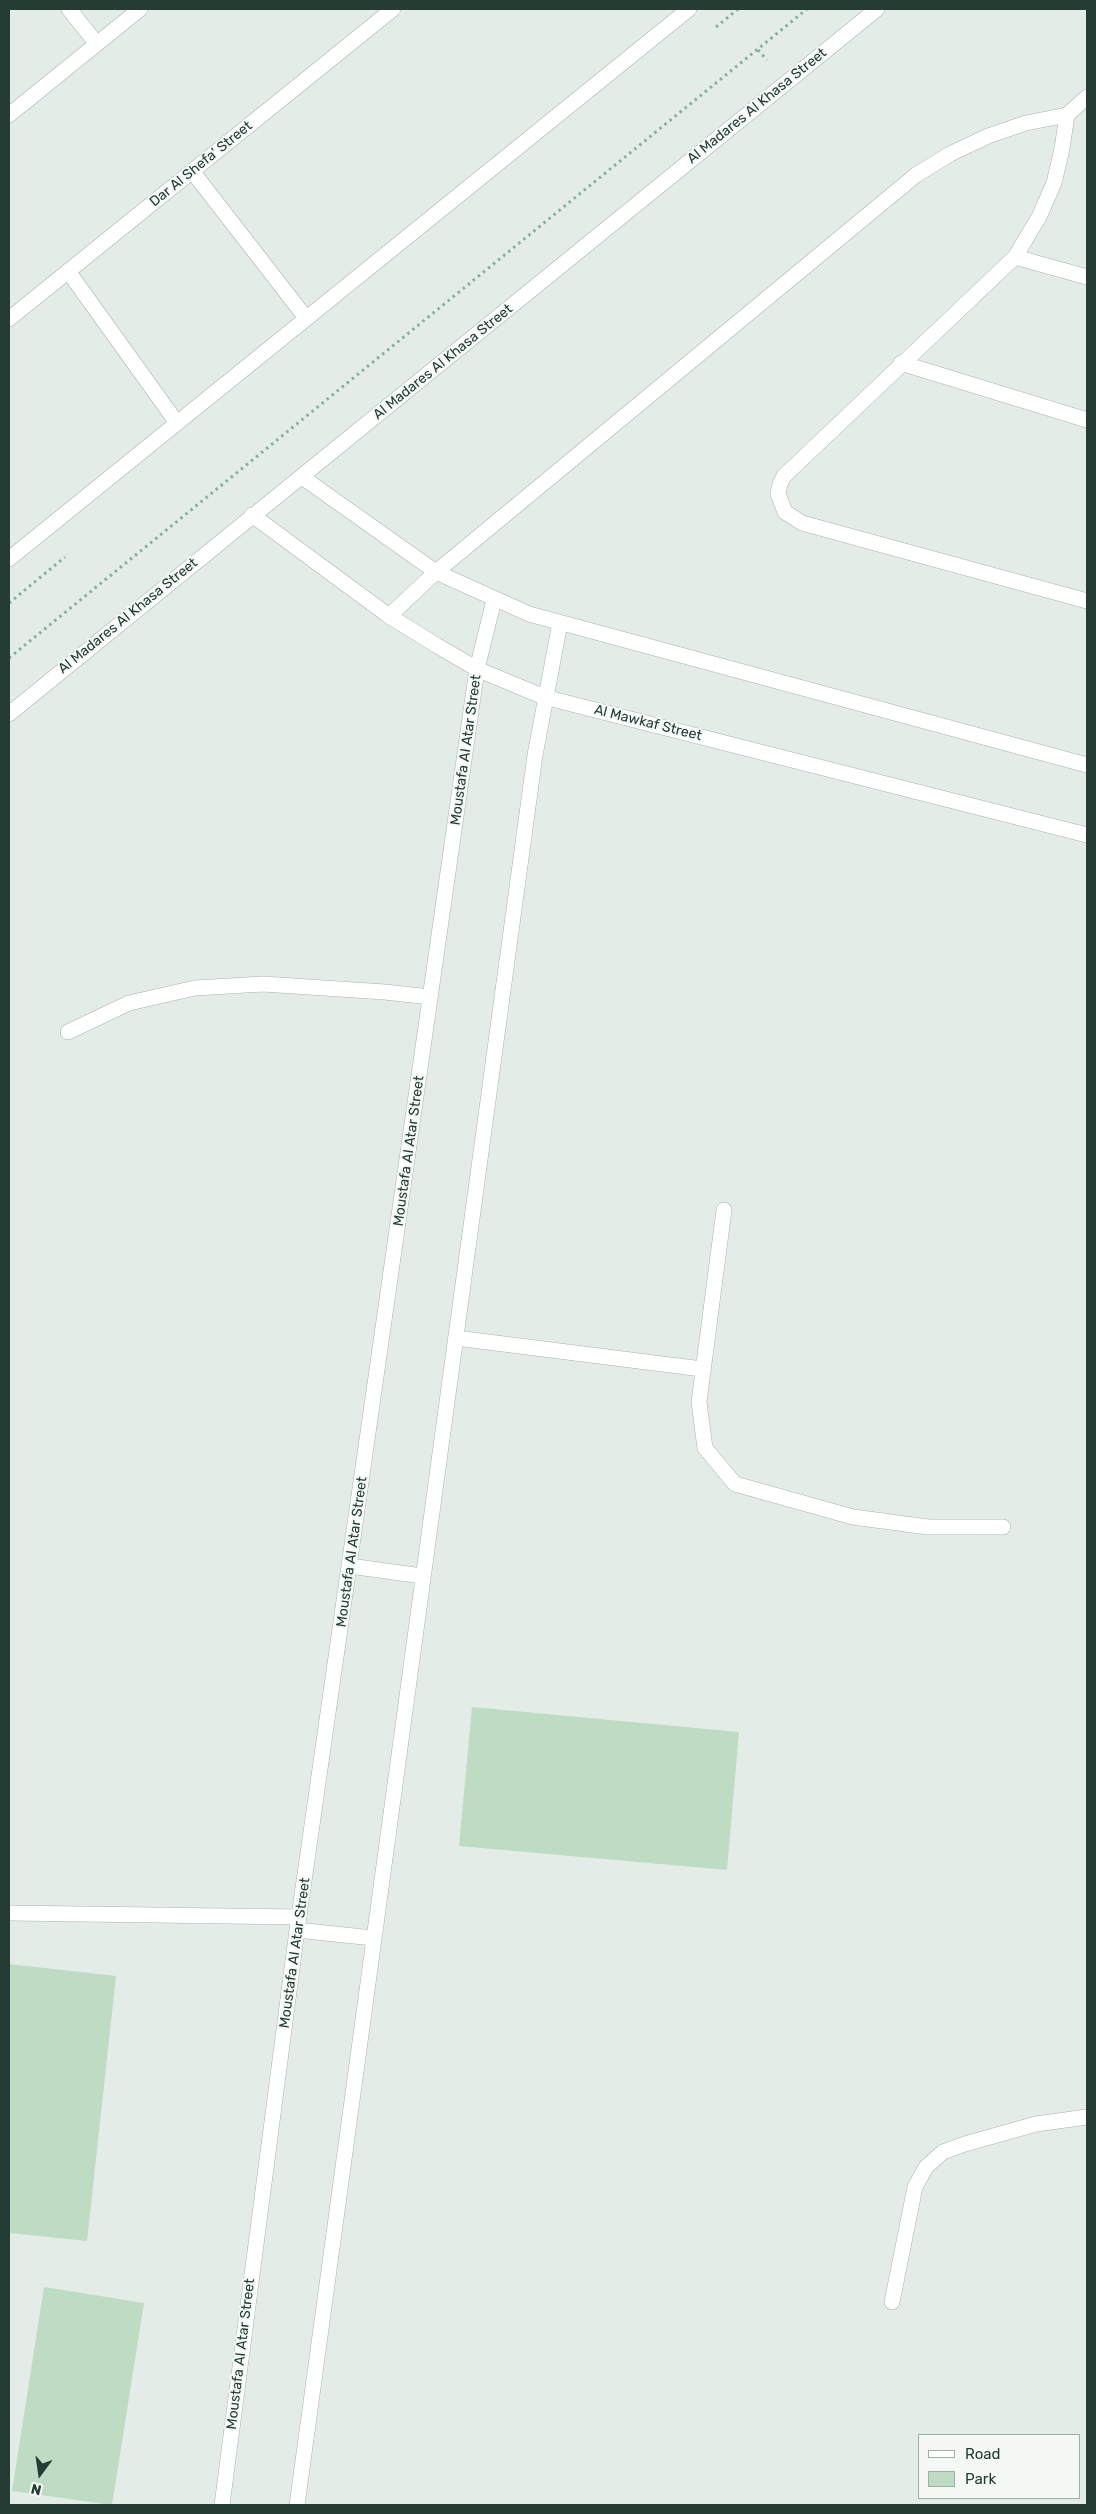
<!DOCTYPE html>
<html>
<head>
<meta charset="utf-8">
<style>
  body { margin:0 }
  #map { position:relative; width:1096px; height:2514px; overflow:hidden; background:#e4ece7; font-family:Rubik,sans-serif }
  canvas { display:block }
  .frame { position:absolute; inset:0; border:10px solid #243c33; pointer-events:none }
  .legend { position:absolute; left:918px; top:2434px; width:162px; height:65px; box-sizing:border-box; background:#f4f9f6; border:1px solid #a1ada8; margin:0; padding:6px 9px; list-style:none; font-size:15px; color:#243c33 }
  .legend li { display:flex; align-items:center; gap:10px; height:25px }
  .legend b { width:25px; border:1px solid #a1ada8 }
  .north { position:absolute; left:15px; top:2449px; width:50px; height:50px; -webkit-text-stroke:4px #f4f9f6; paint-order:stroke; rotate:194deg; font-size:14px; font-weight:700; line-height:20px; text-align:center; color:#243c33 }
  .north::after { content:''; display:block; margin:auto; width:18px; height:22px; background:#243c33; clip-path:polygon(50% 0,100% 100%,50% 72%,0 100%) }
</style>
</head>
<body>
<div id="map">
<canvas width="1096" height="2514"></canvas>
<div class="frame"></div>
<ul class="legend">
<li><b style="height:6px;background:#fff"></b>Road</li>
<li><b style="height:14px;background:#bedcc3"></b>Park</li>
</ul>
<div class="north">N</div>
</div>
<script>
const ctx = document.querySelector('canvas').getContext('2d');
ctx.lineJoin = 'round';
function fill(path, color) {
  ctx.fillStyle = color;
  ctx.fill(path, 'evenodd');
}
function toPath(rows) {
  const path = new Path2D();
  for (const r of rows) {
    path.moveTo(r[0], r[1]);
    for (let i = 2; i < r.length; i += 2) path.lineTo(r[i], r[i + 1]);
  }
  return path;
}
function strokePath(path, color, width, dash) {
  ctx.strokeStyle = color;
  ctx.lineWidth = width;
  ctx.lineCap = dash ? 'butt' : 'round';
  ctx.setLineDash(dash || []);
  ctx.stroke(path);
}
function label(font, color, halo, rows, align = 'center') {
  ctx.font = font + ' Rubik,sans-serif';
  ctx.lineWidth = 4;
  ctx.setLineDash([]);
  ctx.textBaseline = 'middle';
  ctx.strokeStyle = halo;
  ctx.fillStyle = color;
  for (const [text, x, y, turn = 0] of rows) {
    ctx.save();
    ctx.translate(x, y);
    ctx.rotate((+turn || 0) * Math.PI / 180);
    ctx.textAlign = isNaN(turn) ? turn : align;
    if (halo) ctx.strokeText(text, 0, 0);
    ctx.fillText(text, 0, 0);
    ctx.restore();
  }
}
const green = toPath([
  [472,1707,739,1732,727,1870,459,1846],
  [9,1964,116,1976,87,2241,9,2233],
  [44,2287,144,2303,112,2505,12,2491]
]);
const path = toPath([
  [716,27,738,9],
  [758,50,767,60],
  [9,603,65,557],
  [9,658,807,9]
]);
const service = toPath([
  [68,1032,129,1003,195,988,263,984,385,992,430,997],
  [724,1210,699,1402,705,1448,735,1484,853,1517,928,1527,1003,1527],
  [456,1338,702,1369],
  [9,1913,299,1917],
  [892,2302,915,2187,926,2167,943,2152,965,2144,1036,2124,1087,2117]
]);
const minor = toPath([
  [69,9,97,44],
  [9,115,140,9],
  [1067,115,1062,149,1054,183,1039,217,1015,257,784,476,780,484,778,494,785,512,802,523,1087,601],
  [192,171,306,318],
  [1015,257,1087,277],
  [68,271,177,423],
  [9,319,393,9],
  [901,363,1087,420],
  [389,616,436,572,916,175,950,154,988,136,1026,123,1067,115,1087,97],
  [350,1566,422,1576],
  [297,1930,373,1938],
  [222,2505,297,1930,477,669,494,600],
  [297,2505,535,755,560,623]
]);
const tertiary = toPath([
  [302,477,436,572,529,614,1087,765],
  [252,515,389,616,436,645,477,669,544,697,1087,835],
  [9,559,689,9],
  [9,714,877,9]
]);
const streetNames = [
  ["Al Madares Al Khasa Street",757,106,-39],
  ["Dar Al Shefa' Street",201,164,-39],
  ["Al Madares Al Khasa Street",443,362,-39],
  ["Al Madares Al Khasa Street",128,616,-39],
  ["Al Mawkaf Street",648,723,14],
  ["Moustafa Al Atar Street",466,750,-82],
  ["Moustafa Al Atar Street",409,1151,-82],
  ["Moustafa Al Atar Street",352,1552,-82],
  ["Moustafa Al Atar Street",295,1953,-82],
  ["Moustafa Al Atar Street",241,2354,-83]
];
fill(green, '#bedcc3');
strokePath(service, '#a7b4ad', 16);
strokePath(minor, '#a7b4ad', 16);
strokePath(tertiary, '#a7b4ad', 16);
strokePath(path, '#86ad9d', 3, [2.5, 4]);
strokePath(service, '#fff', 15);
strokePath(minor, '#fff', 15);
strokePath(tertiary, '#fff', 15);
label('14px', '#243c33', '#f4f9f6', streetNames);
</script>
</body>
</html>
